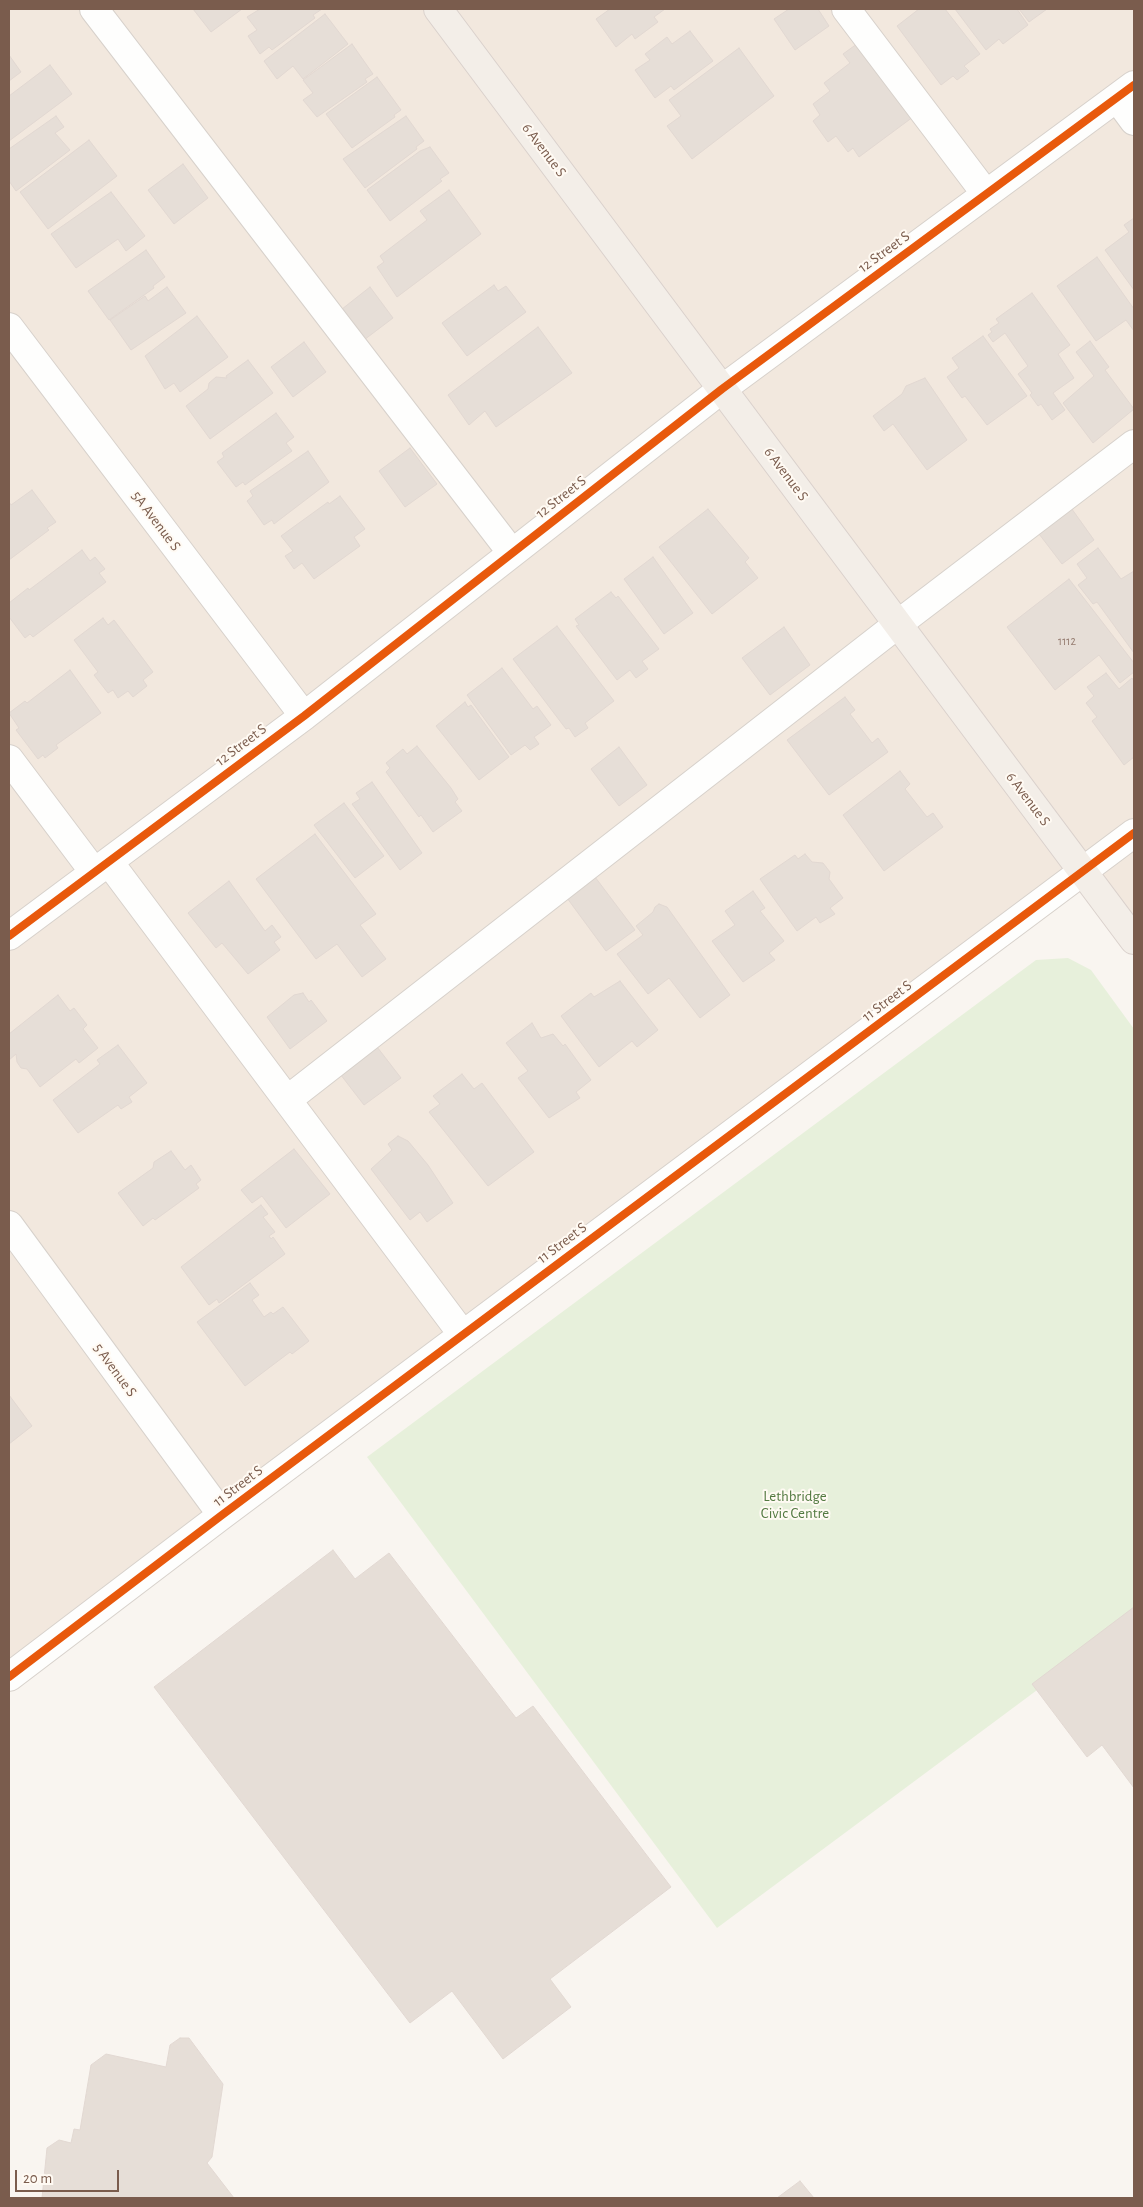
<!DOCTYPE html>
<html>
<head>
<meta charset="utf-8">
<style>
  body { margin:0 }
  #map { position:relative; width:1143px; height:2207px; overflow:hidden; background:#f9f5f0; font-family:"Alegreya Sans",sans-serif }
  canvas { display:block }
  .frame { position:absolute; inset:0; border:10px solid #7a5c4d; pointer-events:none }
  .scale { position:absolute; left:15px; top:2170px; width:104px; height:22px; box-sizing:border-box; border:2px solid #7a5c4d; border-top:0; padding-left:6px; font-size:15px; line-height:18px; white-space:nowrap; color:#7a5c4d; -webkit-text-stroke:4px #fffaf3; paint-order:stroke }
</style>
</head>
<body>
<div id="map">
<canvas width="1143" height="2207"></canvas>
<div class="frame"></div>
<div class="scale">20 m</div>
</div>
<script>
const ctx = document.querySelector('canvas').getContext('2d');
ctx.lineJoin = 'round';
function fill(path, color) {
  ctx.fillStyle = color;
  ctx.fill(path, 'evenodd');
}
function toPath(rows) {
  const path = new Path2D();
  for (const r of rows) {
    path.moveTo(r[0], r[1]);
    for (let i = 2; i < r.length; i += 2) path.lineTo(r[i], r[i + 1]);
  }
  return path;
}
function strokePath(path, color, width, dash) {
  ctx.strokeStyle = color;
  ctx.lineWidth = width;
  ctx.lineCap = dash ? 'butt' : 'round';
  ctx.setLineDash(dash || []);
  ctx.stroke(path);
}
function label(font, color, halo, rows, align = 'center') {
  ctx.font = font + ' "Alegreya Sans",sans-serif';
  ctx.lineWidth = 4;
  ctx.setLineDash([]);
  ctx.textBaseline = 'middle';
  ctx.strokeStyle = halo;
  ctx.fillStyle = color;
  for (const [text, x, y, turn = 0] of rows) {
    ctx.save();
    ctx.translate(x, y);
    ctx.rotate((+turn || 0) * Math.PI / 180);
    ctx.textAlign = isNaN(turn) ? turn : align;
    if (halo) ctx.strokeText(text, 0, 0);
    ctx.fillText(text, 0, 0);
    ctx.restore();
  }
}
const residential = toPath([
  [9,9,1134,9,1134,940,1083,872,9,1677]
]);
const green = toPath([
  [1068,958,1091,970,1134,1029,1134,1618,717,1928,367,1457,1036,960]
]);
const building = toPath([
  [193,9,242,9,211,32,193,9],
  [260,9,322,9,313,15,315,18,272,50,269,47,260,54,248,36,257,30,247,17,260,9],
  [610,9,665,9,654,17,658,22,635,39,632,34,616,47,596,19,610,9],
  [789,9,818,9,829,26,795,50,774,19,789,9],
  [919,9,945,9,980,54,964,66,969,71,957,80,953,76,941,85,897,26,919,9],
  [955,9,1017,9,1028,25,1003,44,999,39,986,50,955,9],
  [1019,9,1047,9,1029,22,1019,9],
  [325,14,348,44,303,79,293,66,277,79,264,61,325,14],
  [690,31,713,61,674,90,671,86,655,98,635,70,650,60,645,54,667,37,672,44,690,31],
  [861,41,917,114,859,157,853,148,848,152,836,136,828,142,813,121,820,115,813,104,830,91,824,83,850,63,843,54,861,41],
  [352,44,373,74,365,79,367,82,317,117,303,100,313,93,303,80,352,44],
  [739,48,774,96,692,159,667,126,681,116,669,100,739,48],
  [9,55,21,72,9,81,9,55],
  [50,65,72,94,9,141,9,96,50,65],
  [377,77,401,110,394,115,395,117,352,148,326,114,377,77],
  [56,116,64,127,55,133,70,150,16,191,9,181,9,149,56,116],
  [406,116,424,141,416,147,417,149,365,188,343,159,406,116],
  [89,140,117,176,48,229,20,192,89,140],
  [430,147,449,173,440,179,442,181,390,221,367,190,420,151,430,147],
  [183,164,208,198,174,224,148,190,183,164],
  [449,190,481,234,397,297,377,267,384,262,380,256,427,220,420,211,449,190],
  [111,192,145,236,126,251,118,239,76,268,51,234,111,192],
  [1134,218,1134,290,1105,250,1129,232,1124,225,1134,218],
  [146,250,165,277,153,286,154,288,109,320,88,291,146,250],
  [1097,257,1134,309,1134,331,1126,320,1096,341,1057,286,1097,257],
  [494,285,498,291,506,286,526,312,467,356,442,323,494,285],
  [167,287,186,313,131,350,110,320,145,296,148,301,167,287],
  [370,287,393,318,360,343,337,313,370,287],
  [1032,293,1070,345,1058,354,1074,378,1053,393,1065,410,1052,420,1041,404,1038,406,1030,395,1032,393,1018,374,1028,366,1005,333,993,342,988,335,992,332,990,329,999,323,996,319,1032,293],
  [197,316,228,357,180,392,174,383,165,389,145,356,197,316],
  [538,327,572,373,496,427,485,411,469,425,448,395,538,327],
  [983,336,1027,396,987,425,965,396,962,398,947,377,959,368,952,358,983,336],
  [1090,341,1109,367,1105,370,1134,409,1093,443,1063,403,1094,376,1076,352,1090,341],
  [304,342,326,372,293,397,271,367,304,342],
  [248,360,273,393,210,439,186,406,208,389,209,383,216,377,227,378,226,376,248,360],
  [925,378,967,440,927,470,893,424,884,431,873,416,902,394,906,386,925,378],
  [276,413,294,437,286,443,292,451,245,485,243,482,236,487,217,462,224,457,222,453,276,413],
  [410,448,437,484,405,507,379,471,410,448],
  [308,451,329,482,274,524,272,520,264,525,247,501,253,496,250,491,308,451],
  [32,490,56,522,47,528,49,530,9,560,9,502,11,505,32,490],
  [340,496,365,529,354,537,360,546,314,579,302,563,294,569,285,556,293,551,281,536,328,502,329,504,340,496],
  [1069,505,1094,540,1062,564,1036,530,1069,505],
  [708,509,749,558,745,562,758,578,712,614,659,547,708,509],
  [1098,548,1121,579,1134,571,1134,653,1097,602,1093,604,1078,585,1087,578,1077,564,1098,548],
  [82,550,90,561,95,557,105,569,99,573,106,582,33,637,30,634,25,638,9,617,9,603,28,588,29,590,82,550],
  [653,557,693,613,664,634,624,579,653,557],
  [1069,579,1134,663,1134,672,1120,683,1099,655,1055,690,1007,627,1069,579],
  [611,592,616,598,618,596,659,649,642,661,648,669,636,678,630,670,617,680,576,626,579,625,575,619,611,592],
  [103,618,108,625,114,620,153,672,143,680,147,686,133,697,128,691,118,698,113,690,108,693,94,675,98,672,74,640,103,618],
  [557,626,614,701,585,723,588,728,575,737,569,728,566,729,513,659,557,626],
  [784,627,810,665,770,695,742,658,784,627],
  [502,668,533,709,537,706,551,725,534,737,539,744,530,750,525,745,511,755,467,695,502,668],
  [70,670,101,713,56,745,58,748,45,758,43,755,38,759,16,730,19,728,9,713,25,701,27,703,70,670],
  [1106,673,1119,689,1132,678,1134,681,1134,757,1124,765,1092,721,1097,717,1086,703,1094,696,1087,687,1106,673],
  [845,697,855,710,850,714,872,743,878,738,888,752,829,795,787,740,845,697],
  [465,702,468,707,471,705,509,757,479,780,436,726,465,702],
  [417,746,451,788,458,799,455,802,462,811,433,832,421,815,419,817,386,772,390,768,386,763,403,749,407,754,417,746],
  [619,747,647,785,619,806,591,769,619,747],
  [900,771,910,784,905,789,927,817,933,813,943,827,884,871,843,815,900,771],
  [372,782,422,853,400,870,352,804,360,799,356,793,372,782],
  [344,803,384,856,355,878,314,825,344,803],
  [315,834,376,914,360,925,386,959,362,977,337,944,316,959,256,879,315,834],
  [805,854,812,862,823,863,830,872,829,879,843,898,830,908,835,914,820,923,816,917,797,931,760,879,795,855,798,859,805,854],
  [595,877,635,930,606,951,567,898,595,877],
  [229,881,265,931,272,925,281,937,274,942,280,950,248,974,222,943,216,948,188,913,229,881],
  [753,891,765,908,760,911,784,941,769,953,775,960,743,982,712,941,735,925,725,911,753,891],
  [659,904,667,907,730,995,700,1018,669,978,648,994,617,954,643,935,636,926,653,912,655,907,659,904],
  [620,981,658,1030,637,1047,632,1041,599,1067,561,1016,591,993,594,997,620,981],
  [303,993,309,1002,311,1000,327,1021,290,1049,267,1017,294,995,303,993],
  [58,995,70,1011,74,1008,87,1025,83,1029,98,1048,79,1063,76,1059,40,1087,27,1069,21,1068,17,1062,16,1054,9,1060,9,1034,58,995],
  [532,1023,541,1038,553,1034,563,1046,565,1044,591,1080,576,1092,580,1098,549,1118,518,1078,528,1071,506,1043,532,1023],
  [374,1043,401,1078,364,1105,337,1070,374,1043],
  [118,1045,147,1083,129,1097,132,1102,121,1109,118,1105,78,1133,53,1100,100,1064,97,1060,118,1045],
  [462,1074,474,1089,482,1083,534,1152,488,1186,429,1112,440,1104,433,1096,462,1074],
  [398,1136,408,1141,428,1165,453,1203,427,1222,420,1212,410,1220,371,1169,392,1150,388,1144,398,1136],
  [294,1149,330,1194,286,1228,262,1196,252,1203,241,1190,294,1149],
  [171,1151,185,1170,191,1165,201,1180,196,1184,199,1188,155,1220,153,1218,143,1226,118,1193,153,1168,154,1162,171,1151],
  [261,1205,268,1214,263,1217,275,1232,269,1236,271,1239,273,1237,285,1254,219,1303,217,1299,209,1305,181,1267,261,1205],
  [250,1283,259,1295,252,1300,264,1317,271,1312,273,1314,283,1307,309,1341,292,1354,290,1352,245,1386,197,1322,250,1283],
  [9,1395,32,1426,9,1444,9,1395],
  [333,1550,355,1579,389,1553,516,1718,533,1706,671,1887,550,1979,571,2007,503,2059,452,1991,410,2023,154,1687,333,1550],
  [1134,1607,1134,1788,1102,1745,1087,1757,1032,1684,1134,1607],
  [180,2038,189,2038,223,2084,212,2157,207,2163,234,2198,42,2198,47,2148,59,2140,71,2143,74,2129,80,2130,91,2065,106,2054,166,2067,170,2045,180,2038],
  [800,2181,814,2198,777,2198,800,2181]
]);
const minor = toPath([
  [94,9,512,553],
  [846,9,986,194],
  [1117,98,1134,121],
  [9,327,304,716],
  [9,759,94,872],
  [109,862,463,1335],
  [9,936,304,716,722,389,1134,85],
  [287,1100,898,624,1134,444],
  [9,1225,222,1515],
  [9,1677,222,1515,1134,833]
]);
const major = toPath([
  [438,9,1134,940]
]);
const cycleway = toPath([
  [9,936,304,716,722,389,1134,85],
  [9,1677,222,1515,1134,833]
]);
const numberNames = [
  ["1112",1067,641]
];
const streetNames = [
  ["6 Avenue S",544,150,53],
  ["12 Street S",884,252,-36],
  ["6 Avenue S",786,474,53],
  ["12 Street S",561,497,-38],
  ["5A Avenue S",156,521,53],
  ["12 Street S",241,745,-37],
  ["6 Avenue S",1028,799,53],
  ["11 Street S",887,1001,-37],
  ["11 Street S",562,1243,-37],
  ["5 Avenue S",115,1370,54],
  ["11 Street S",238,1486,-37]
];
const parkNames = [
  ["Lethbridge",795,1496],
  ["Civic Centre",795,1513]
];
fill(residential, '#f2e8de');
fill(green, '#e7f0db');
fill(building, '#e6ded7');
strokePath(building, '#e2d8d2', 1);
strokePath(minor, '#d7d1cb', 30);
strokePath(major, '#dad1cc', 30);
strokePath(minor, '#fefefd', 28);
strokePath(major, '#f3eee8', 28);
strokePath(cycleway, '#e8590c', 8);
label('12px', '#977e72', null, numberNames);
label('15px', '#7a5c4d', '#fffaf3', streetNames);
label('15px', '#537a41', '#fffaf3', parkNames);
</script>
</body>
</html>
